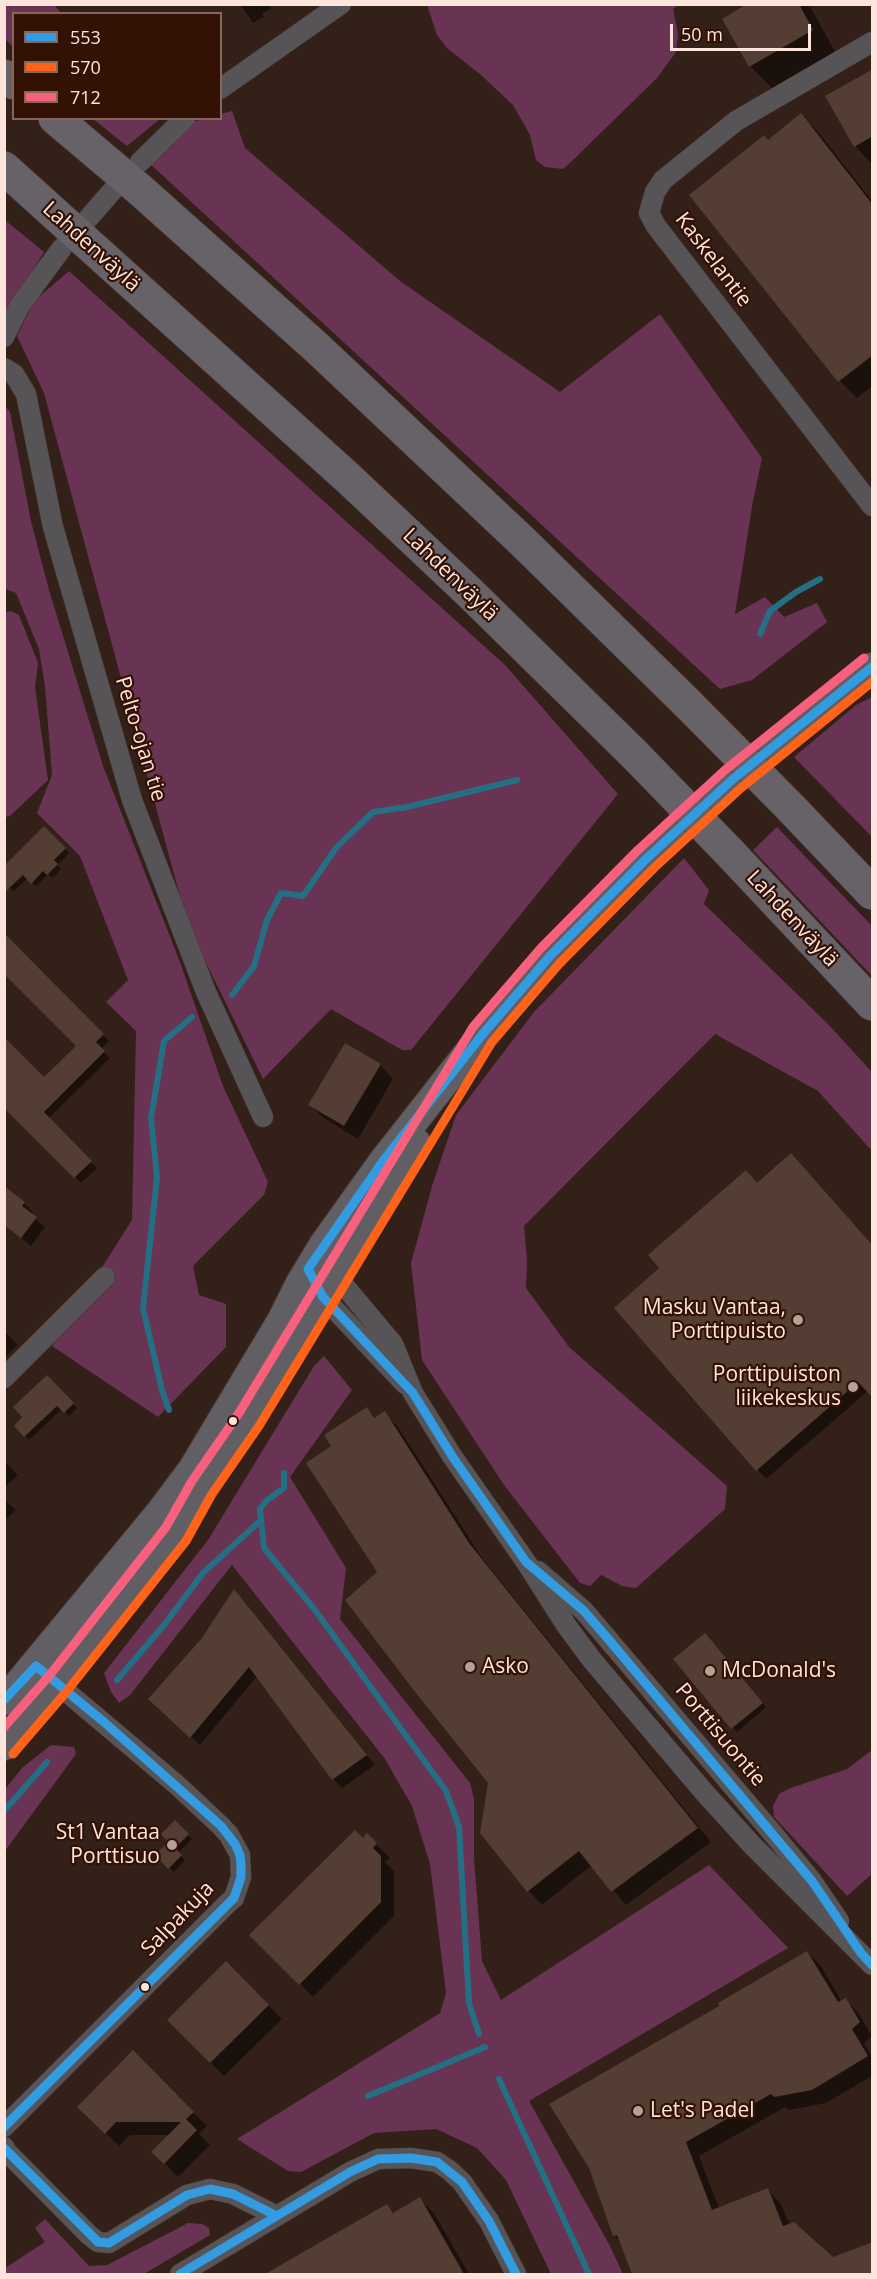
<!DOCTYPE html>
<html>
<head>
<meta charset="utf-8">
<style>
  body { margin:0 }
  #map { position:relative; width:877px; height:2279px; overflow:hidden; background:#332018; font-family:"Open Sans",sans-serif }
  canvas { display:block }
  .frame { position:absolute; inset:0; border:6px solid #fde5db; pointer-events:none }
  .legend { position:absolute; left:12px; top:12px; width:210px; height:108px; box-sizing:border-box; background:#331104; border:2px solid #84665a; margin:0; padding:8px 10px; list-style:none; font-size:18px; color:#fde5db }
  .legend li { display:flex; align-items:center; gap:12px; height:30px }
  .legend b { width:30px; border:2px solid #84665a }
  .scale { position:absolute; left:670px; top:24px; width:141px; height:27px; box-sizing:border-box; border:3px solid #fde5db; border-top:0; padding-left:8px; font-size:18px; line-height:21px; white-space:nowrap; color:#fde5db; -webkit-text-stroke:4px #331104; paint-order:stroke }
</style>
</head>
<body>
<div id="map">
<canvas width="877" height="2279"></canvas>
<div class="frame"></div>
<ul class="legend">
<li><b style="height:8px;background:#339bdf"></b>553</li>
<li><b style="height:8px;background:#ff6319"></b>570</li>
<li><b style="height:8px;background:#f8607d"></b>712</li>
</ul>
<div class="scale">50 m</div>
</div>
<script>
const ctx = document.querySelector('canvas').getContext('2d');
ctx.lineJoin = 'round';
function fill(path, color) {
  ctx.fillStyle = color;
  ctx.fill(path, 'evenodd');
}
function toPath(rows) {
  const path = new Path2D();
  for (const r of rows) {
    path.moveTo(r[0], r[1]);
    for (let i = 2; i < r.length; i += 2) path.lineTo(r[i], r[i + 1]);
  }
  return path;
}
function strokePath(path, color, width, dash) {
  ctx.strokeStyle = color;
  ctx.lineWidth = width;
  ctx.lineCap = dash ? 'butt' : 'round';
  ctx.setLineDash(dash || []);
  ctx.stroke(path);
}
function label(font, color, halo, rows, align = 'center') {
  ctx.font = font + ' "Open Sans",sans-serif';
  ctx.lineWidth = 4.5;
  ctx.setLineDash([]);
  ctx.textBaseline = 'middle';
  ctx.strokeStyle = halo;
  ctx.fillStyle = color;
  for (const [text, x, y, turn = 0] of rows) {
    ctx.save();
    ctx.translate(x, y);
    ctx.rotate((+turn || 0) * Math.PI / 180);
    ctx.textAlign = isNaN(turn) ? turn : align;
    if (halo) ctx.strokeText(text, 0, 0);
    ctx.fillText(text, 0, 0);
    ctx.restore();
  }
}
const green = toPath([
  [5,4,54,5,61,13,14,14,13,47,5,39],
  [427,5,678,5,673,9,678,34,676,52,657,78,572,161,563,169,545,167,536,160,530,135,513,105,481,75,447,48,437,35],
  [232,111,245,148,400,281,560,392,660,314,762,458,753,501,735,614,765,597,784,617,817,603,827,622,752,680,720,689,149,163,194,121,205,119,220,118,221,114],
  [93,119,160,119,127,146],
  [5,220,44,252,5,317],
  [69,271,505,665,618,794,411,1050,402,1050,331,1009,263,1079,188,926,44,393,17,336,34,301],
  [5,406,10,412,31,521,49,590,103,766,180,962,223,1086,268,1182,264,1195,193,1266,199,1295,226,1304,226,1347,158,1417,52,1346,132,1220,136,1031,106,1002,128,980,80,856,37,813,52,775,45,686,39,649,16,593,5,589],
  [11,611,19,615,38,663,35,687,48,780,10,816,5,817,4,612],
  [872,697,872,837,794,757,856,705],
  [777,827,872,926,872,976,753,850],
  [684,858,709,890,704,904,827,1023,872,1072,872,1151,818,1091,715,1034,524,1226,527,1260,526,1288,569,1347,727,1486,725,1509,636,1588,622,1586,601,1575,590,1586,580,1583,504,1485,422,1360,411,1263,432,1186,456,1115,534,1012],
  [324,1356,352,1390,290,1477,346,1568,340,1619,470,1783,474,1799,474,1857,482,1961,501,2000,709,1865,788,1948,529,2101,610,2246,623,2274,551,2274,506,2180,477,2148,436,2129,374,2133,301,2172,288,2171,237,2139,440,2013,446,1993,430,1864,412,1806,385,1759,232,1565,130,1695,119,1703,111,1692,104,1673,208,1540,314,1366],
  [51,1745,74,1747,76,1754,5,1851,5,1789,23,1767],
  [872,1750,872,1874,847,1896,774,1817,773,1806,779,1794,788,1789,847,1769],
  [45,2219,89,2266,107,2265,188,2223,202,2224,209,2228,210,2235,144,2274,5,2274,5,2268,45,2242,35,2228]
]);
const shadow = toPath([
  [269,4,271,9,262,13,264,17,253,23,241,5],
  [750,4,806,4,812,10,838,57,776,92,750,66],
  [872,71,872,164,855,146],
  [801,115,819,133,872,201,872,386,857,398,840,381,691,195,768,142],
  [44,828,69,853,57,865,61,869,52,878,48,874,36,886,28,878,14,891,4,882],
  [4,935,109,1041,101,1049,110,1058,48,1119,97,1168,81,1183,4,1106,44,1079,78,1046],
  [380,1065,393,1079,358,1139,324,1118,310,1105],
  [4,1183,7,1185,5,1188,24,1203,33,1212,31,1215,45,1227,31,1246,7,1226,4,1219],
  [757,1184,868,1391,766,1479,616,1308],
  [4,1331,18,1345,4,1358],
  [47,1377,77,1408,69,1416,62,1409,29,1440,16,1426,25,1417],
  [367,1409,376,1419,385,1413,398,1427,482,1558,711,1842,626,1905,592,1865,542,1905,529,1891,482,1832,490,1783,379,1573,333,1447],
  [4,1461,18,1475,4,1488],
  [4,1499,16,1510,4,1521],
  [242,1600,375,1765,342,1788,333,1779,257,1676,200,1745,159,1708],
  [709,1639,766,1707,737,1732,676,1660],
  [175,1822,192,1839,178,1853,185,1860,174,1872,157,1855,170,1842],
  [367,1835,390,1858,385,1862,394,1871,394,1916,313,1997,251,1935],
  [807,1952,821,1966,842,2002,846,2000,859,2014,872,2036,864,2043,872,2057,872,2076,826,2103,789,2110,785,2107,699,2156,719,2208,768,2190,781,2204,790,2225,833,2258,872,2243,872,2274,634,2274,622,2243,614,2235,721,2006],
  [226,1963,282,2019,224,2076,169,2020],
  [133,2052,207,2126,199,2134,210,2145,178,2177,154,2152,170,2135,130,2135,119,2146,79,2107],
  [420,2199,434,2213,469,2274,268,2274,387,2206,395,2214]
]);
const stream = toPath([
  [760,634,770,611,796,592,820,579],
  [232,995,254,966,267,920,281,893,303,896,336,848,373,812,407,807,517,780],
  [169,1410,162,1390,143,1308,157,1177,151,1118,164,1041,192,1017],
  [284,1473,284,1488,266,1501,260,1509,264,1548,315,1610,446,1791,459,1827,469,2003,479,2034],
  [117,1680,164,1625,203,1573,260,1521],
  [4,1811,47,1762],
  [499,2079,589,2274],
  [368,2096,485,2047]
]);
const building = toPath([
  [747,4,799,4,813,30,749,67,722,19],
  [873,69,873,136,854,147,825,96],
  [801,113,873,205,873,355,838,382,689,195,764,135,768,140],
  [44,826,66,848,54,860,58,864,47,875,43,871,31,884,23,875,4,893,4,866],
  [4,933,104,1034,96,1042,105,1051,44,1112,92,1161,74,1178,4,1108,4,1037,44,1077,76,1046,4,974],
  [345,1043,381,1064,344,1126,308,1105],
  [791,1153,873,1246,873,1398,858,1382,756,1471,614,1308,659,1268,648,1255,746,1170,757,1183],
  [4,1186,25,1202,22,1206,37,1217,21,1238,4,1225],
  [47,1375,74,1403,64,1413,57,1406,24,1437,14,1426,22,1417,13,1407],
  [367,1407,374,1418,385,1411,469,1543,698,1828,611,1892,579,1851,527,1892,480,1833,488,1783,412,1688,345,1600,377,1572,306,1463,331,1446,324,1435],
  [234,1589,367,1755,332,1780,249,1667,190,1738,148,1699,202,1638],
  [705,1633,763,1703,731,1729,673,1659],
  [175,1820,189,1834,175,1848,182,1855,168,1869,155,1855,168,1842,161,1834],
  [355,1830,363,1838,367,1833,377,1843,373,1848,381,1856,381,1902,299,1985,249,1935],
  [807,1951,838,2002,846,1998,860,2022,852,2029,868,2056,812,2090,774,2097,771,2094,686,2142,712,2210,768,2188,783,2226,794,2222,833,2257,873,2242,873,2274,632,2274,617,2235,613,2236,589,2168,549,2104,719,2006,718,2003],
  [226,1961,269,2005,210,2063,167,2020],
  [133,2050,194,2112,186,2119,197,2130,164,2164,151,2152,181,2122,116,2122,105,2134,77,2107],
  [420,2197,464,2274,265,2274,387,2204,393,2213]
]);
const street = toPath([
  [872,42,736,121,663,180,655,192,649,213,656,226,872,506],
  [220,89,341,4],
  [140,162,185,118],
  [86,221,113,190],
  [4,337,20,305,62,248],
  [4,368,14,374,26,394,53,527,132,800,206,992,263,1117],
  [325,1273,336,1276,393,1344,413,1393,452,1456,526,1562,566,1625,592,1660,704,1792,752,1845,872,1965],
  [319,1288,323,1297,405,1384],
  [4,1378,105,1277],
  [538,1571,584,1611,769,1829,812,1881,839,1921],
  [4,2127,228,1903,234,1898,241,1877,240,1855,229,1835,221,1826,177,1785,49,1677],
  [4,2147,7,2152,89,2235,98,2242,109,2243,187,2195,210,2189,233,2194,275,2215],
  [180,2274,350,2172,378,2159,411,2158,437,2162,449,2170,462,2182,489,2221,516,2274]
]);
const secondary = toPath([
  [4,1701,161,1511,193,1468,281,1321,300,1283,323,1245,383,1161,482,1035,550,956,646,859,733,779,872,667],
  [4,1746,58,1684,176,1534,202,1488,249,1420,417,1143]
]);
const highway = toPath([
  [4,76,14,83],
  [55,118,139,189,316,347,523,542,688,704],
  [4,168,348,478,470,593,635,755],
  [790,807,872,893],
  [731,854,872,1004]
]);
const highwayBridge = toPath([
  [688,704,790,807],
  [635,755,731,854]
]);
const bus1 = toPath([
  [872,667,733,779,646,859,550,956,482,1035,383,1161,308,1269,323,1297,413,1393,452,1456,526,1562,584,1611,609,1640,812,1881,861,1953,872,1965],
  [4,1700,36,1666,104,1722,221,1826,235,1844,240,1855,241,1866,241,1877,234,1898,4,2127],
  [4,2148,98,2242,109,2243,187,2195,210,2189,233,2194,275,2215],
  [180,2274,350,2172,378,2159,411,2158,437,2162,462,2182,489,2221,516,2274]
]);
const bus2 = toPath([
  [13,1754,67,1691,186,1541,212,1494,259,1426,492,1042,559,964,654,868,741,788,872,682]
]);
const bus3 = toPath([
  [4,1727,49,1676,166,1527,192,1481,239,1413,473,1027,541,948,638,850,725,770,864,658]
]);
const markers = [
  [798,1320,6,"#b6a097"],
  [853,1387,6,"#b6a097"],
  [233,1421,5,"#fde5db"],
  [470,1667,6,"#b6a097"],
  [710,1671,6,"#b6a097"],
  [172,1845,6,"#b6a097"],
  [145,1987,5,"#fde5db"],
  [638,2111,6,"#b6a097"]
];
const streetNames = [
  ["Lahdenväylä",91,247,42],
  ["Kaskelantie",713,260,53],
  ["Lahdenväylä",450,575,44],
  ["Pelto-ojan tie",140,739,73],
  ["Lahdenväylä",792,919,47],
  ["Porttisuontie",720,1735,50],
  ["Salpakuja",178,1919,-46]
];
const poiNames = [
  ["Masku Vantaa,",786,1308],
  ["Porttipuisto",786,1332],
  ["Porttipuiston",841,1375],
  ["liikekeskus",841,1399],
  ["Asko",482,1667,"left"],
  ["McDonald's",722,1671,"left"],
  ["St1 Vantaa",160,1833],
  ["Porttisuo",160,1857],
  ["Let's Padel",650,2111,"left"]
];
fill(green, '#693354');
fill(shadow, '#0007');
strokePath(stream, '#246f84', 6);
fill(building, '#543d33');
strokePath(street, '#4d3c36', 21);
strokePath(secondary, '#4d3c36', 30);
strokePath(highway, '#4d3c36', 34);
strokePath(street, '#575458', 20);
strokePath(secondary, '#615f64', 28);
strokePath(highway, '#676267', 33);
strokePath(highwayBridge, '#4d3c36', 34, []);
strokePath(highwayBridge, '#676267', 33);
strokePath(bus1, '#339bdf', 9);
strokePath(bus2, '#ff6319', 9);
strokePath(bus3, '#f8607d', 9);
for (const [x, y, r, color] of markers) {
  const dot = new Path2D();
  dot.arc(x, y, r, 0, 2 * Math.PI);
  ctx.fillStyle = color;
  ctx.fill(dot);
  strokePath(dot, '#331104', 2);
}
label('21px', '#fde5db', '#331104', streetNames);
label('21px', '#fde5db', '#331104', poiNames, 'right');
</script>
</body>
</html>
